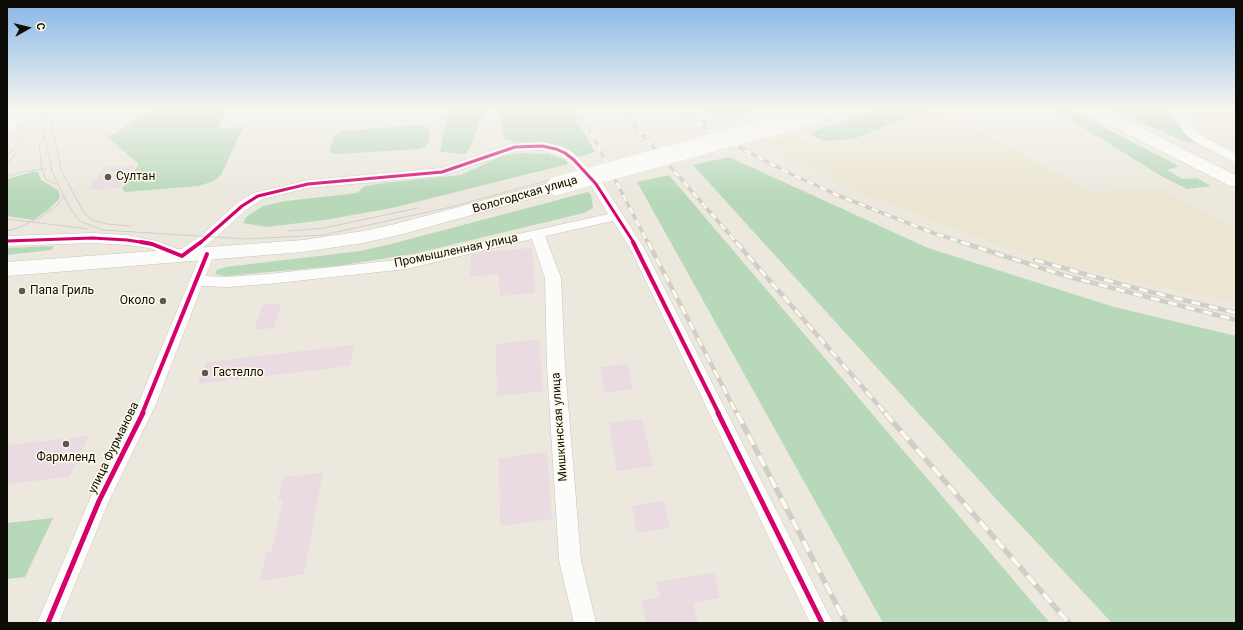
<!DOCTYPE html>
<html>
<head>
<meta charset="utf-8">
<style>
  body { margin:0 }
  #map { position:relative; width:1243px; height:630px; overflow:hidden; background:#ece8de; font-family:Roboto,sans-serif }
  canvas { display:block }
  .frame { position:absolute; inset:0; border:8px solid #0d0c06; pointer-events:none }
  .north { position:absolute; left:8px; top:8px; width:40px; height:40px; -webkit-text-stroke:3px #fefae9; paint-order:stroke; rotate:82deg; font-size:11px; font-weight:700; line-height:16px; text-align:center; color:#0d0c06 }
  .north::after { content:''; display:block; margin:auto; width:14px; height:18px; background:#0d0c06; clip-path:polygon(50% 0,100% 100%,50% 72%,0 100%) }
</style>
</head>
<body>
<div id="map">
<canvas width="1243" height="630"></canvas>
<div class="frame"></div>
<div class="north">С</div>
</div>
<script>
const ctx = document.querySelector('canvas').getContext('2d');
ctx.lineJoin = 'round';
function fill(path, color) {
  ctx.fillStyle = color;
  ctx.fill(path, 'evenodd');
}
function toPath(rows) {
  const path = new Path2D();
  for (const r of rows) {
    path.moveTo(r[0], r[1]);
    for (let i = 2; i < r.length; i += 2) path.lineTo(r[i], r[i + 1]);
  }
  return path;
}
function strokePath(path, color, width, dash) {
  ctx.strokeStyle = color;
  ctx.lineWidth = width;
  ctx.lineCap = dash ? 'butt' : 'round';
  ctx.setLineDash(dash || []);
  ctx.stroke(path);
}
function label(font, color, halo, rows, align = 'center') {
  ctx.font = font + ' Roboto,sans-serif';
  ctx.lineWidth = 3;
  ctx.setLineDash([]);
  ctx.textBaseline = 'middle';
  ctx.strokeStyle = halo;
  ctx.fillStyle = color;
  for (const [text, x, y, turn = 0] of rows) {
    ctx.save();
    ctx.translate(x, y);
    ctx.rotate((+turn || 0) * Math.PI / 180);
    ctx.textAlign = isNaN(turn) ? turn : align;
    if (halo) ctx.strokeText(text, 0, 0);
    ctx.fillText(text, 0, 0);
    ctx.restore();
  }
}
const built = toPath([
  [937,108,1092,192,1159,189,1236,227,1236,302,1189,294,1048,261,985,240,860,192,760,143,792,135,802,141,811,143,830,143,855,140],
  [1186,108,1236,108,1236,148,1221,146,1196,122]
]);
const green = toPath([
  [156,108,227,108,217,129,243,127,221,175,214,181,199,186,125,192,122,188,139,164,106,136,117,133,131,122],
  [448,108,485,108,470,148,465,154,440,152],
  [500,108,570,108,595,152,578,157,562,146,540,142,516,142,503,138],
  [710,108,763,108,719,120,706,109],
  [883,108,931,108,854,139,824,141,811,135,814,131],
  [1051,108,1066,108,1179,166,1167,170,1182,179,1197,178,1211,186,1187,189,1163,177],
  [1108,108,1167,108,1177,123,1195,143,1186,142],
  [420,125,427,127,430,130,429,141,425,147,419,149,337,154,331,153,330,150,334,136,343,131],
  [523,153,548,154,566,160,568,164,392,208,325,220,266,227,243,223,246,217,263,206,286,201,357,193,365,186,384,183,461,175,502,156],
  [729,157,928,248,1114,307,1236,336,1236,623,1112,623,998,501,693,165],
  [32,172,38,172,41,180,58,190,60,198,47,211,33,220,7,216,7,179],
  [669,175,1050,623,883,623,637,182],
  [588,192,591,195,593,208,584,213,413,254,337,266,225,276,215,274,217,270,226,267,360,251,391,244],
  [54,246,51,250,7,255,7,248],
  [53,518,25,577,7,579,7,523]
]);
const building = toPath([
  [135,165,120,188,87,190,104,167],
  [532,248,535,293,500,296,499,274,470,277,471,255,484,252],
  [282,303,274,328,254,330,263,305],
  [539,339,543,391,497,396,496,344],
  [354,345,350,366,198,384,206,362],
  [628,364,633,389,605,393,600,367],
  [642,419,653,466,617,471,609,423],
  [89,436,69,477,7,484,7,445],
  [547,452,552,519,500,526,499,458],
  [323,473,304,574,260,581,266,552,271,552,283,500,278,500,283,477],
  [664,501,670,528,637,533,632,506],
  [714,573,720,598,693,603,698,621,687,623,646,623,642,600,660,597,656,582]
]);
const street = toPath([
  [1170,108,1181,108,1194,129,1203,136,1236,154,1236,163,1195,142,1185,134,1170,108],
  [542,142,560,146,569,150,578,157,601,181,644,248,833,623,810,623,630,248,613,221,545,236,561,278,565,367,581,560,596,623,574,623,559,560,547,367,545,278,532,239,406,269,268,284,228,287,202,286,156,404,108,503,59,623,37,623,92,494,138,404,202,251,207,249,212,251,214,254,206,276,228,277,268,274,406,259,608,214,591,186,570,163,561,156,542,150,516,151,442,176,308,188,263,199,247,209,213,240,187,259,182,261,149,248,127,245,92,243,7,246,7,236,92,233,127,235,157,241,180,250,203,234,237,203,253,193,308,180,441,168,511,144,542,142]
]);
const primary = toPath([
  [15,108,32,108,13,130,7,132,7,117,15,108],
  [819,108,845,108,842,111,822,117,816,119,810,117,808,114,810,111,819,108],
  [1079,108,1100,108,1236,175,1236,187,1230,186,1082,111,1079,108],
  [556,181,562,182,565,186,562,190,403,234,363,243,303,252,7,276,7,262,303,240,363,231,395,224,556,181]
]);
const tram = toPath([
  [49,108,46,112,42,125,52,171,68,205,79,221,103,230,246,239,323,235,451,207,811,108],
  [56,108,51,122,61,170,84,213,92,220,107,224,130,226],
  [45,135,39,146,42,169,46,180,59,185],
  [7,156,45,113],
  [7,164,16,153],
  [7,177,21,172,47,169],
  [7,219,88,229],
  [7,231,18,228,43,216,55,207,67,194],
  [288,231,324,228,418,208]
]);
const railFar2 = toPath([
  [578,108,648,243],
  [619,108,737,243],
  [672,108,719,137,791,174,837,195,933,233,965,243],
  [684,108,710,126]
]);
const railFar1 = toPath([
  [648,242,737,414],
  [736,242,886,414],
  [961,242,1066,276,1236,320],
  [1035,260,1131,287,1236,313]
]);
const rail = toPath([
  [737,413,846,623],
  [885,413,1069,623]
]);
const primaryBridge = toPath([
  [556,186,816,114]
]);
const cyclewayFar2 = toPath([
  [7,241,92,238,127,240,147,243],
  [200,243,242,206,258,196,308,184,442,172,515,147,542,146,556,149,565,153,574,160,596,184,634,243]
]);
const cyclewayFar1 = toPath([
  [141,242,152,244,182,256,201,242],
  [633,242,719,414],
  [142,414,207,254]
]);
const cycleway = toPath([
  [718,413,822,623],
  [48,623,99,501,143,413]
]);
const markers = [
  [108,177,4,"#5b5952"],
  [22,291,4,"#5b5952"],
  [163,301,4,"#5b5952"],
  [205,373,4,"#5b5952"],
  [66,444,4,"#5b5952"]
];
const poiNames = [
  ["Султан",116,177],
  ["Папа Гриль",30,291],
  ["Около",155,301,"right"],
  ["Гастелло",213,373],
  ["Фармленд",66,458,"center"]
];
const streetNames = [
  ["Вологодская улица",525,195,-16],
  ["Промышленная улица",456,251,-12],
  ["Мишкинская улица",560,427,-94],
  ["улица Фурманова",114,448,-64]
];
fill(built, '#ebe5d1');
fill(green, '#b8d8ba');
fill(building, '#eadbe2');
strokePath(street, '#c8c5bd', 1);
strokePath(primary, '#c8c5bd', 1);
fill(street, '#fcfcfa');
fill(primary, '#fcfcfa');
strokePath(tram, '#d0cecb', 1);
strokePath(railFar2, '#d0cecb', 3.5);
strokePath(railFar1, '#d0cecb', 4.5);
strokePath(rail, '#d0cecb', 5.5);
strokePath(railFar2, '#fefae9', 2.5, [7]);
strokePath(railFar1, '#fefae9', 3, [9]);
strokePath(rail, '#fefae9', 4, [12]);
strokePath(primaryBridge, '#c8c5bd', 18, []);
strokePath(primaryBridge, '#fcfcfa', 18);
strokePath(cyclewayFar2, '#d6006c', 3);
strokePath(cyclewayFar1, '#d6006c', 4);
strokePath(cycleway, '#d6006c', 5);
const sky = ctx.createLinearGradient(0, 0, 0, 197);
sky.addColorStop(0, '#85b5e6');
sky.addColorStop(0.55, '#f6f5f0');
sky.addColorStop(1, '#f6f5f000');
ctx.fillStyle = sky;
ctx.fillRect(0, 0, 1243, 197);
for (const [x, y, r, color] of markers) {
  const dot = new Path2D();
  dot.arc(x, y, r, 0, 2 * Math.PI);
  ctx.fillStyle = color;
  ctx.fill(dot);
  strokePath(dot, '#fefae9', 1.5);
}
label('12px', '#0d0c06', '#fefae9', poiNames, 'left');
label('12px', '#0d0c06', '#fefae9', streetNames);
</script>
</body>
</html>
